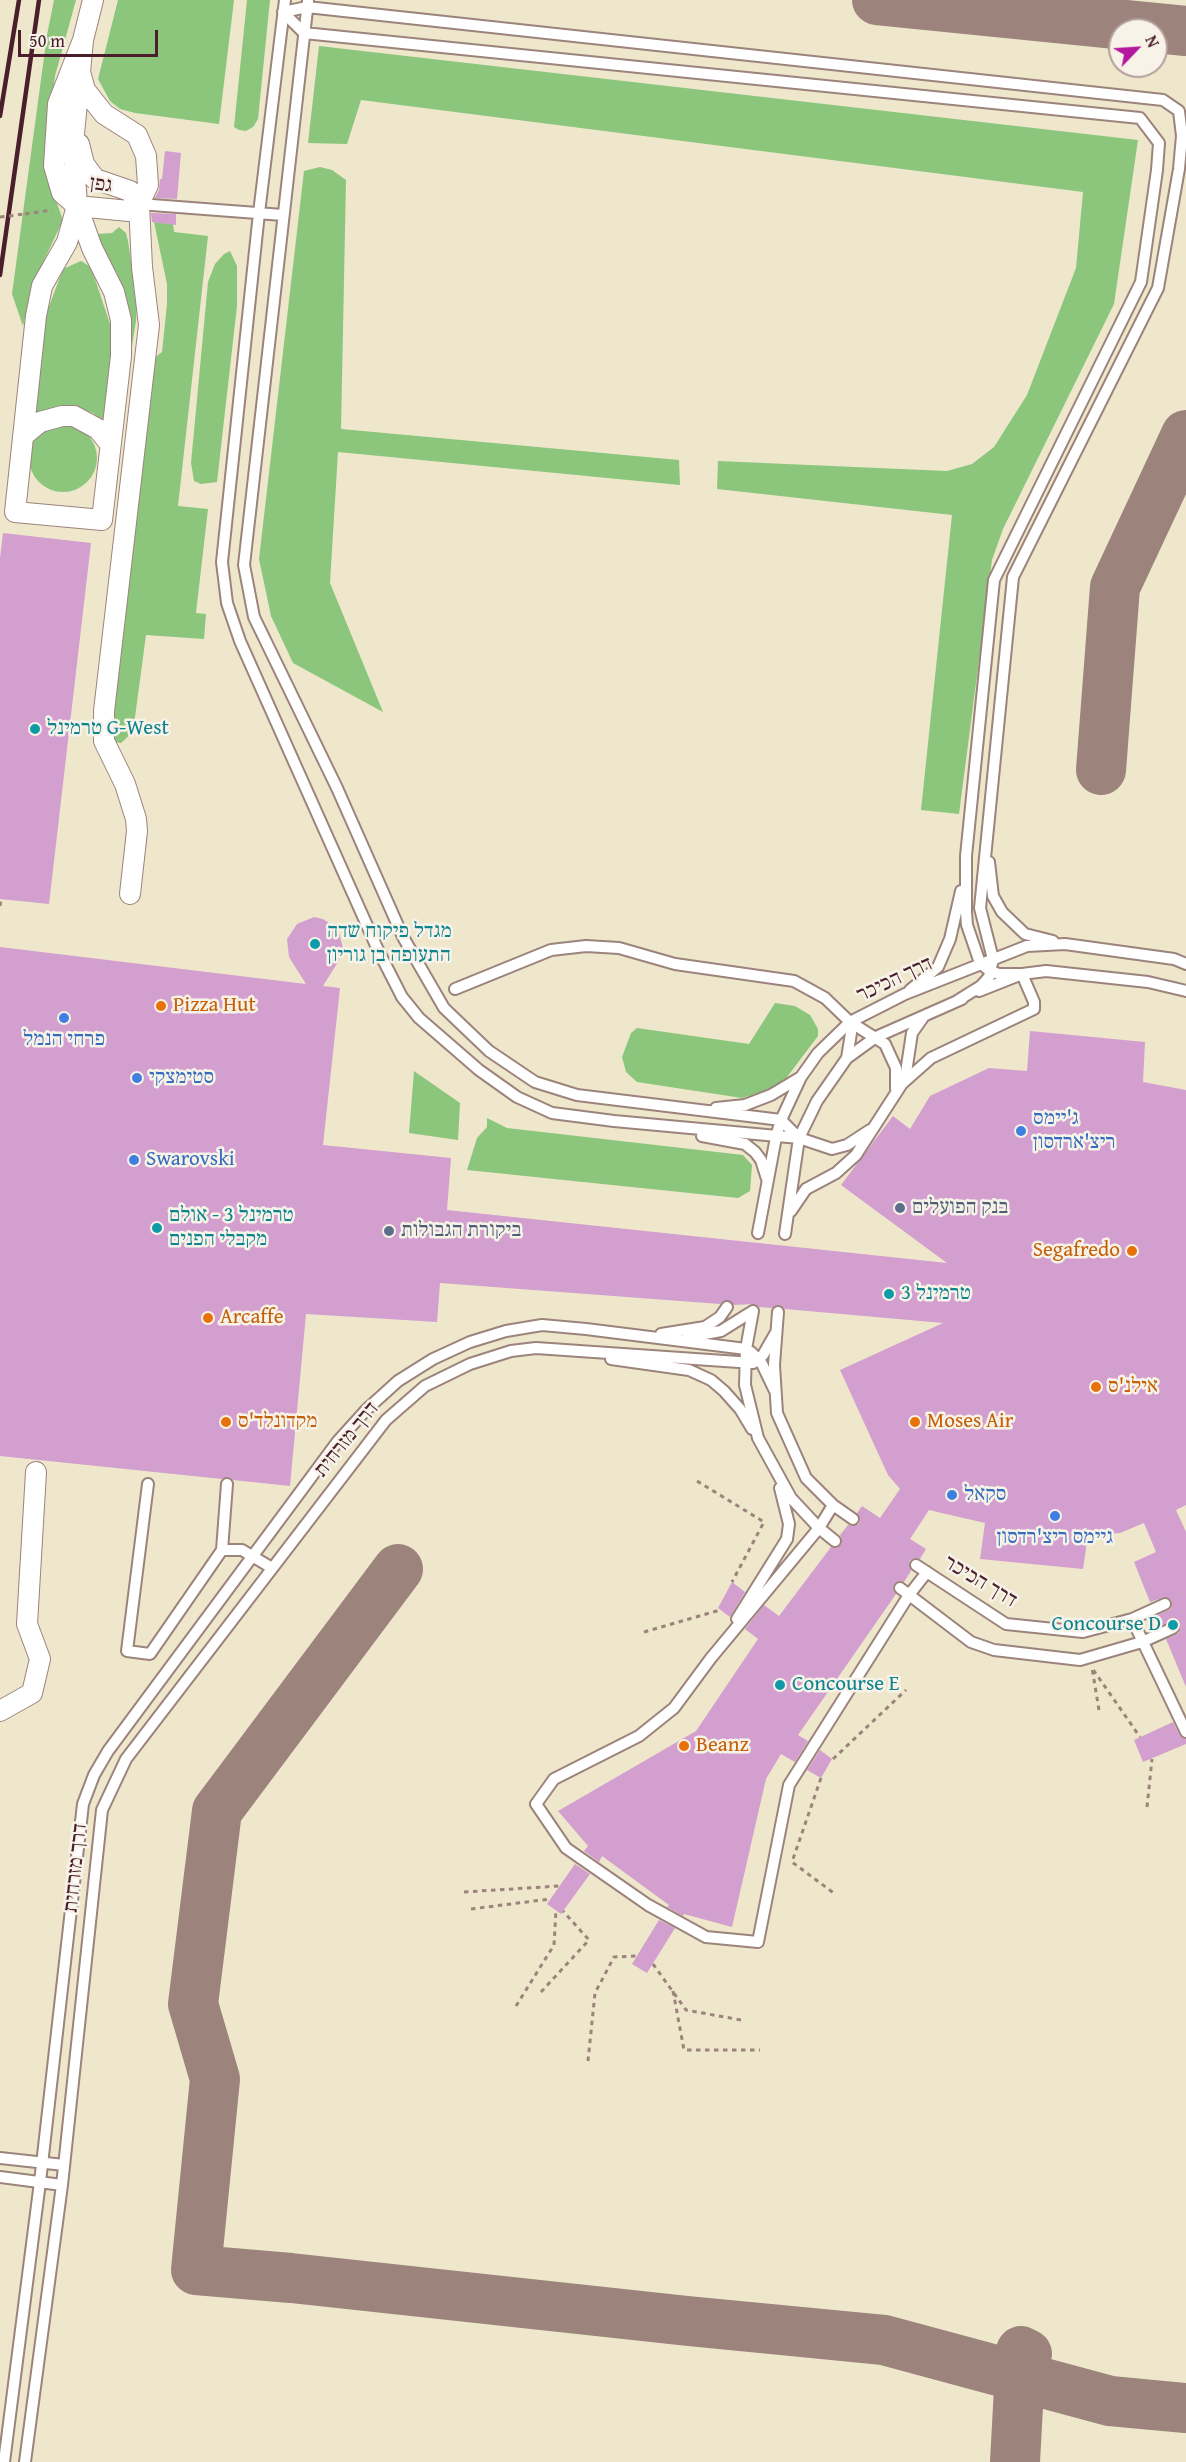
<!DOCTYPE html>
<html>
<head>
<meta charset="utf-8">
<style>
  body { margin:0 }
  #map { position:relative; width:1186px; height:2462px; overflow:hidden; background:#eee7cc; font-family:"Gentium Book Plus",serif }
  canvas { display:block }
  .north { position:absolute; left:1108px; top:18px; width:60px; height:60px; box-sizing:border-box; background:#f7f3e8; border:2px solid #b29e9c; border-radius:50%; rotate:65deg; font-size:16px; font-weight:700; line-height:24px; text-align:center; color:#4a1f2b }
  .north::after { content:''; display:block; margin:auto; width:21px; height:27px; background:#b5179e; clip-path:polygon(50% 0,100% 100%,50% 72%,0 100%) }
  .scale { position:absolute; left:18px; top:30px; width:140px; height:27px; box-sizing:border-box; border:3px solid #4a1f2b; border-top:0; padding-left:8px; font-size:18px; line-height:21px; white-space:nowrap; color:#4a1f2b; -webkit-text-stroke:4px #f7f3e8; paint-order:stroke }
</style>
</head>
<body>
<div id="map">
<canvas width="1186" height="2462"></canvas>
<div class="north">N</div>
<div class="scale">50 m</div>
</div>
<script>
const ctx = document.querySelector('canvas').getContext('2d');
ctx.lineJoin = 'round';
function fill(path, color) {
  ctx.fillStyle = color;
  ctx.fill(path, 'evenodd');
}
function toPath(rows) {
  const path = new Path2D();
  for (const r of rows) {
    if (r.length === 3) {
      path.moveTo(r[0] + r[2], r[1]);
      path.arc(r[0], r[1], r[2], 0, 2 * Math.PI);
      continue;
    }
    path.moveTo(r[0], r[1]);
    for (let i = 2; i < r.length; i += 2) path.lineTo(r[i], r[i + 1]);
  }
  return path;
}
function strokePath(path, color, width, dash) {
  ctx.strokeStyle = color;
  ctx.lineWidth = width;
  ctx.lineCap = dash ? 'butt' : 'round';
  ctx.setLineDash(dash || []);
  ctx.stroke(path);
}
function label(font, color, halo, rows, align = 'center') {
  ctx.font = font + ' "Gentium Book Plus","Frank Ruhl Libre",serif';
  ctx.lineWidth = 5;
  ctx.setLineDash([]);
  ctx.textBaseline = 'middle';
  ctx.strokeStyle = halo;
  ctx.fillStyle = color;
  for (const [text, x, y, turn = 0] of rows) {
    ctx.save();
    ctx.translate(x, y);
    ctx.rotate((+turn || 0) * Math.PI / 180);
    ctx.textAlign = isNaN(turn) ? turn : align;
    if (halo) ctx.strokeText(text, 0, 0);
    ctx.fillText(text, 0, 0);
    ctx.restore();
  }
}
const green = toPath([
  [54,0,76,0,55,76,47,143,46,173,63,220,33,284,23,326,12,294,47,35],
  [118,0,234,0,219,124,135,113,120,109,110,101,98,79],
  [247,0,270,0,258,119,253,127,246,131,239,130,234,127],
  [319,46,1138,140,1114,304,1003,529,992,560,959,814,921,810,952,515,717,489,718,461,947,471,972,464,994,447,1027,395,1076,268,1083,192,361,100,347,144,308,143],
  [320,167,332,170,346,180,341,429,679,460,680,485,338,452,330,583,383,712,293,663,271,616,259,559,304,171],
  [154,222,173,224,174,232,208,236,178,506,208,509,196,613,206,614,204,639,146,635,133,732,121,743,113,742,111,731,154,358,162,352,167,304,167,284],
  [119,227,126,233,128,241,137,299,136,321,132,346,129,346,126,304,117,273,96,239,97,234,112,233],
  [230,251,237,266,237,306,217,482,201,484,194,481,191,463,208,282,215,264,224,254],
  [81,261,91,267,110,324,111,354,107,422,105,423,93,413,69,405,33,415,42,325,63,269],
  [63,458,34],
  [775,1003,795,1006,810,1015,818,1029,818,1036,787,1077,772,1089,742,1098,637,1082,626,1072,622,1057,631,1033,637,1028,749,1044],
  [414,1071,460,1103,458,1140,409,1133],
  [487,1118,507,1128,743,1155,752,1165,750,1191,738,1198,467,1170,477,1138,487,1127]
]);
const taxiway = toPath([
  [877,0,1186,31],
  [1101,770,1115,587,1186,435],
  [398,1569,217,1811,193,2004,215,2079,196,2270,291,2278,688,2321,884,2340,1110,2401,1186,2408],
  [1015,2462,1021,2351,1027,2354]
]);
const building = toPath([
  [165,151,181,153,177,199,155,198,159,190,160,179,162,179],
  [151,213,176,214,176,225,152,222],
  [3,533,91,543,49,904,0,899,0,558],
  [314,917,323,919,338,929,343,948,341,957,323,986,340,988,323,1145,451,1158,447,1210,947,1263,841,1185,893,1116,910,1129,930,1096,989,1068,1027,1071,1030,1031,1145,1042,1143,1082,1186,1090,1186,1505,1176,1510,1186,1532,1186,1687,1166,1639,1179,1633,1180,1625,1173,1621,1160,1626,1156,1616,1171,1609,1172,1601,1165,1597,1150,1602,1134,1562,1156,1552,1144,1523,1120,1533,1088,1535,1083,1569,980,1559,985,1523,929,1510,910,1539,926,1549,920,1559,916,1558,910,1560,909,1565,911,1571,904,1582,898,1581,894,1584,893,1590,896,1594,798,1735,808,1741,795,1762,781,1754,766,1779,732,1927,684,1914,683,1916,667,1907,669,1905,602,1856,599,1862,584,1851,588,1846,558,1811,696,1731,758,1639,745,1629,764,1605,779,1616,831,1547,837,1548,841,1545,842,1539,840,1535,848,1525,853,1526,859,1524,860,1519,857,1513,862,1506,880,1518,900,1489,888,1475,840,1370,943,1323,785,1309,779,1305,772,1308,759,1307,754,1304,734,1305,727,1300,720,1304,440,1283,437,1322,306,1314,290,1486,233,1480,228,1477,222,1479,0,1456,0,947,306,984,289,957,287,939,297,924],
  [732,1582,745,1592,730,1617,718,1608],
  [1173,1722,1180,1736,1186,1739,1186,1744,1143,1762,1134,1740],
  [820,1750,832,1759,821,1778,807,1770],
  [575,1864,590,1874,561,1914,547,1904],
  [659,1920,675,1928,647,1973,632,1964]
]);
const path = toPath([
  [25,214,52,210],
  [0,906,1,899],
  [697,1481,764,1522,732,1582],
  [644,1632,720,1610],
  [1099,1710,1092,1668,1140,1737],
  [833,1759,906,1690],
  [821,1778,792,1862,835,1894],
  [1147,1807,1152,1759],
  [464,1892,559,1886],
  [471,1909,550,1899],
  [653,1964,686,2010,741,2020],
  [673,1991,684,2050,760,2050],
  [541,1992,589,1940,563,1911],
  [516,2006,554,1945,556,1910],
  [588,2061,595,1993,614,1957,637,1956]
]);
const lane = toPath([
  [285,0,259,213,222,562,227,603,240,641,378,950,402,997,419,1018,479,1070,517,1097,552,1113,614,1121,799,1138],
  [308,1,244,565,254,617,337,788,403,937,444,1008,489,1051,535,1082,577,1095,781,1120,799,1138,832,1149,847,1145,870,1130],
  [283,12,304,33,1140,118,1159,143,1157,170,1141,282,994,580,966,856,966,912,967,925,980,963,990,971,999,974,1022,974,1034,1002,1034,1009,931,1058,896,1089],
  [283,12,307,7,1163,100,1179,111,1182,136,1179,169,1158,288,1013,577,980,908,993,959,989,977,981,986,957,1001],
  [139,204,283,215],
  [989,862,993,896,1002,912,1025,934,1053,941],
  [455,989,551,950,586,946,619,948,675,964,794,981,825,998,850,1022,885,1044,896,1068,896,1089],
  [910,990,938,967,950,939,961,891],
  [979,991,1022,974,1046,971,1148,982,1186,991],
  [847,1058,851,1033,850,1022],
  [716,1108,745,1105,771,1095,801,1077],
  [702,1136,745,1144,755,1152,761,1160,767,1179],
  [791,1211,806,1189,836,1173,856,1155,905,1079,912,1033,924,1016],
  [758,1233,776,1137,781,1120,801,1077,818,1053,850,1022,905,994,1027,946,1065,944,1174,959,1186,964],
  [785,1234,799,1138,817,1101,847,1058,876,1037,962,999],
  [753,1311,746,1349,745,1385,758,1438,791,1498,819,1528,835,1541],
  [778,1312,774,1365,777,1413,806,1478,833,1505,853,1519],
  [661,1334,705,1327,720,1317,727,1307],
  [688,1337,721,1331,753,1311],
  [611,1359,689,1370,711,1380,724,1391,740,1409,752,1429],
  [148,1484,127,1651,150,1654,222,1550,227,1484],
  [833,1505,819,1528,711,1658,674,1708,639,1736,554,1779,536,1804,566,1848,648,1905,706,1937,758,1942,789,1785,909,1595,927,1572],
  [222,1550,242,1550,272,1568],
  [916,1565,1006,1624,1083,1632,1132,1619,1165,1604],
  [900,1588,971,1642,994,1650,1080,1660,1142,1642,1173,1628],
  [737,1619,787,1539,789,1524,780,1488],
  [1132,1619,1186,1732],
  [0,2158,64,2165],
  [0,2177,62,2185],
  [4,2462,40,2182,83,1804,94,1775,108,1751,338,1441,366,1410,398,1381,433,1359,470,1342,506,1331,542,1325,586,1329,746,1349,751,1352,762,1364,775,1391],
  [25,2462,62,2185,102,1810,126,1759,386,1420,425,1386,470,1364,511,1351,536,1348,753,1363,763,1355,775,1334]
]);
const street = toPath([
  [83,40,80,72,85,90,104,114,137,135,146,156,148,185,139,204,129,211,77,206,62,193,54,166,58,104,83,40,93,0],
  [79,144,84,164,95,179,130,191,139,204,142,267,149,325,104,711,104,741,125,784,136,819,137,831,130,894],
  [77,206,92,248,114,292,121,320,121,356,102,520,15,512,36,316,42,286,67,242,77,206,73,144,80,72],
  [23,436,40,422,62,416,74,416,98,429,110,444],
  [0,1711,32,1693,40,1659,27,1624,36,1472]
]);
const rail = toPath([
  [0,116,19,0],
  [0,275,39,0]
]);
const pathBridge = toPath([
  [0,217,25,214]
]);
const markers = [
  [35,729,6,"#0f9aa8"],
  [315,944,6,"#0f9aa8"],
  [161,1006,6,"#e8710a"],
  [64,1018,6,"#3f7fe0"],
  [137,1078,6,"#3f7fe0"],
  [1021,1131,6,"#3f7fe0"],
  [134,1160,6,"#3f7fe0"],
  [900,1208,6,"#5c6f8a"],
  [157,1228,6,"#0f9aa8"],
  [389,1231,6,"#5c6f8a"],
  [1132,1251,6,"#e8710a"],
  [889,1294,6,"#0f9aa8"],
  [208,1318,6,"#e8710a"],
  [1096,1387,6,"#e8710a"],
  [226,1422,6,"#e8710a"],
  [915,1422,6,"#e8710a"],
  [952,1495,6,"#3f7fe0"],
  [1055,1516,6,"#3f7fe0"],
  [1173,1625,6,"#0f9aa8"],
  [780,1685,6,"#0f9aa8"],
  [684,1746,6,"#e8710a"]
];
const streetNames = [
  ["גפן",101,185,7],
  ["דרך הכיכר",895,980,-25],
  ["דרך מזרחית",347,1440,-51],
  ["דרך הכיכר",980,1582,31],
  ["דרך מזרחית",76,1868,-84]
];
const cultureNames = [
  ["טרמינל G-West",47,729],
  ["מגדל פיקוח שדה",327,932],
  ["התעופה בן גוריון",327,956],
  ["טרמינל 3 - אולם",169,1216],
  ["מקבלי הפנים",169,1240],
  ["טרמינל 3",901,1294],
  ["Concourse D",1161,1625,"right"],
  ["Concourse E",792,1685]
];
const foodNames = [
  ["Pizza Hut",173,1006],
  ["Segafredo",1120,1251,"right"],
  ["Arcaffe",220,1318],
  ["אילנ'ס",1108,1387],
  ["מקדונלד'ס",238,1422],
  ["Moses Air",927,1422],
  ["Beanz",696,1746]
];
const shopNames = [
  ["פרחי הנמל",64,1040,"center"],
  ["סטימצקי",149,1078],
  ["ג'יימס",1033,1119],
  ["ריצ'ארדסון",1033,1143],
  ["Swarovski",146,1160],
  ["סקאל",964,1495],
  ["גיימס ריצ'רדסון",1055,1538,"center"]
];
const serviceNames = [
  ["בנק הפועלים",912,1208],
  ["ביקורת הגבולות",401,1231]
];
fill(green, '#8bc67c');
strokePath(taxiway, '#9c837c', 50);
fill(building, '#d39fce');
strokePath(lane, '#9c837c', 14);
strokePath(street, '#9c837c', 22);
strokePath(path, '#9c837c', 3, [4.5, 4.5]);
strokePath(lane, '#fff', 10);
strokePath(street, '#fff', 20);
strokePath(rail, '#4a1f2b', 4.5);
strokePath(pathBridge, '#9c837c', 3, [4.5, 4.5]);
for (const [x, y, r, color] of markers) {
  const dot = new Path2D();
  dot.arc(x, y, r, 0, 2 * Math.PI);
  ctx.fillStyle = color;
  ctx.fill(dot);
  strokePath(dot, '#f7f3e8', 2);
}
label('21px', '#4a1f2b', '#f7f3e8', streetNames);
label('21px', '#0d838f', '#f7f3e8', cultureNames, 'left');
label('21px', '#c56008', '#f7f3e8', foodNames, 'left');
label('21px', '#366cbe', '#f7f3e8', shopNames, 'left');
label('21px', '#4e5e75', '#f7f3e8', serviceNames, 'left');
</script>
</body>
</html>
